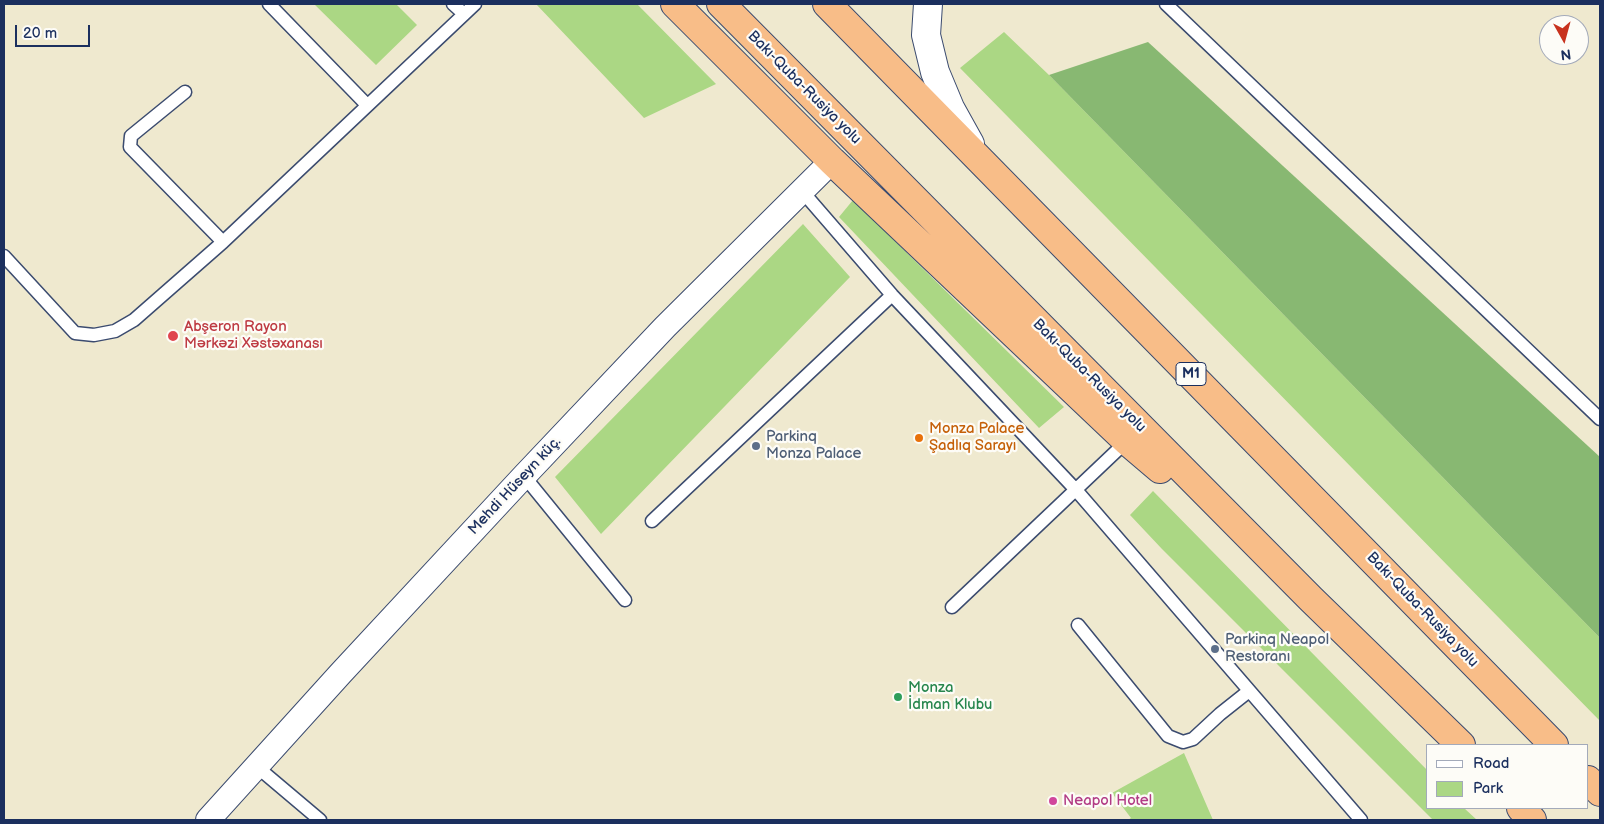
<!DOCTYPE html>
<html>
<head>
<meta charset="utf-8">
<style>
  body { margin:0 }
  #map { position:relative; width:1604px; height:824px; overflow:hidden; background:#efe9cf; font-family:"Balsamiq Sans",sans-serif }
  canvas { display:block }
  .frame { position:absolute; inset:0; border:5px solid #1b2f5e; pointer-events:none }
  .legend { position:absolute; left:1426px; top:744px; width:162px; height:65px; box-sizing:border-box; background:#fdfcf7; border:1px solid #a3aaba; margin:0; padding:6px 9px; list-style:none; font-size:15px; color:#1b2f5e }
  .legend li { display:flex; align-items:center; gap:10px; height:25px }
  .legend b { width:25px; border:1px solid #a3aaba }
  .north { position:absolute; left:1539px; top:15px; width:50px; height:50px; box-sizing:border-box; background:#fdfcf7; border:1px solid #a3aaba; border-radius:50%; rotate:173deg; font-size:14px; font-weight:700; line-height:20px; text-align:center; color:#1b2f5e }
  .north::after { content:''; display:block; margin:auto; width:18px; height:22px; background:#c8321e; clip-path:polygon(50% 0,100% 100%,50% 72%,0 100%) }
  .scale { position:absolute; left:15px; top:25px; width:75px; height:22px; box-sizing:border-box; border:2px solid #1b2f5e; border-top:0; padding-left:6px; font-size:15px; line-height:18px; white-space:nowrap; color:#1b2f5e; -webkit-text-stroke:4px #fdfcf7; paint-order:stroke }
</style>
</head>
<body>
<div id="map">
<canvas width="1604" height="824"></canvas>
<div class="frame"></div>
<ul class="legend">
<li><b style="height:6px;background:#fff"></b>Road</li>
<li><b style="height:14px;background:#abd784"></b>Park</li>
</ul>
<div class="north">N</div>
<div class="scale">20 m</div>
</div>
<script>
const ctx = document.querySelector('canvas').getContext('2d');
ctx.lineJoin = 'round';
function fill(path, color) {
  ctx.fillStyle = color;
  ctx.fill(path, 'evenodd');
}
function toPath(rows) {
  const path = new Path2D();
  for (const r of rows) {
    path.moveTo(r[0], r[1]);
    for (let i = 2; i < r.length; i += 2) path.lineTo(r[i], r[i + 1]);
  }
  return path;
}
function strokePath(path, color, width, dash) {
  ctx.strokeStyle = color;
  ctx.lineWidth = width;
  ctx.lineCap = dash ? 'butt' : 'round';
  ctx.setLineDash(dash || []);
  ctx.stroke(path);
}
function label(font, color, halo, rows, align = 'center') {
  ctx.font = font + ' "Balsamiq Sans",sans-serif';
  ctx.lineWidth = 4.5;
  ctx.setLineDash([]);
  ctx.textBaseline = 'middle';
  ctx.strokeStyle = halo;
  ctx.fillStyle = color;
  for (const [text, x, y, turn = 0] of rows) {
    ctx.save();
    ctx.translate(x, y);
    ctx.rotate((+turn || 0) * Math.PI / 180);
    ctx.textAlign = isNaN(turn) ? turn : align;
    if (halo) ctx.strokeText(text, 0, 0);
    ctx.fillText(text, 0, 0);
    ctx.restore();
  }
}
const green = toPath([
  [314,4,396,4,417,25,376,65],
  [536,4,637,4,716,84,644,118],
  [1004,32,1049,75,1600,638,1600,721,960,68],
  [853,200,1064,407,1039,428,839,217],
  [803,224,850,277,601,534,555,477],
  [1153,491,1428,771,1428,808,1464,808,1477,820,1433,820,1162,549,1130,515],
  [1184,753,1213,820,1128,820,1131,818,1112,793]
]);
const forest = toPath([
  [1148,42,1600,457,1600,638,1049,75]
]);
const service = toPath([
  [269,4,367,105],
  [453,4,464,14],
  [1166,4,1600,419],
  [185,92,131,136,130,147,223,242],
  [802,191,892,295,1076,490,1361,820],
  [4,256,75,333,94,335,115,331,134,320,223,242,475,4],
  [524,476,625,600],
  [652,521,892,295],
  [952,607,1127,441],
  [1078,625,1168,736,1183,742,1193,739,1220,714,1249,691],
  [256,766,320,820]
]);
const minor = toPath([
  [208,820,341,673,524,476,665,327,832,161]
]);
const tertiary = toPath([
  [928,4,926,35,935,72,950,108,970,144]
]);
const trunk = toPath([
  [675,4,832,161,1127,441,1160,469],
  [721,4,1311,599,1461,745],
  [827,4,1554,745],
  [1588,780,1600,792],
  [1521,808,1532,820]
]);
const markers = [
  [173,336,6,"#e0444e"],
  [919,438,5,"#e8710a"],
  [756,446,5,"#5c6f8a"],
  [1215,649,5,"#5c6f8a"],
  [898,697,5,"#2e9e5b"],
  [1053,801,5,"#d1479c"]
];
const shields = [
  [1191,374,30]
];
const shieldNames = [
  ["M1",1191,374]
];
const streetNames = [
  ["Bakı-Quba-Rusiya yolu",804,88,45],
  ["Bakı-Quba-Rusiya yolu",1089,376,45],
  ["Mehdi Hüseyn küç.",515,486,-47],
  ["Bakı-Quba-Rusiya yolu",1422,610,46]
];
const healthNames = [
  ["Abşeron Rayon",184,327],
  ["Mərkəzi Xəstəxanası",184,344]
];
const foodNames = [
  ["Monza Palace",929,429],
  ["Şadlıq Sarayı",929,446]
];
const serviceNames = [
  ["Parkinq",766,437],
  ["Monza Palace",766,454],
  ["Parkinq Neapol",1225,640],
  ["Restoranı",1225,657]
];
const leisureNames = [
  ["Monza",908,688],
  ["İdman Klubu",908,705]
];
const hotelNames = [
  ["Neapol Hotel",1063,801]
];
fill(green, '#abd784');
fill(forest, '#88b872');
strokePath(service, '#3b4b6f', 15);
strokePath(minor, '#3b4b6f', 26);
strokePath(tertiary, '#3b4b6f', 30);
strokePath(trunk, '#3b4b6f', 30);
strokePath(service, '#fff', 12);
strokePath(minor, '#fff', 24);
strokePath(tertiary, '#fff', 28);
strokePath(trunk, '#f8bd88', 28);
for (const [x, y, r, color] of markers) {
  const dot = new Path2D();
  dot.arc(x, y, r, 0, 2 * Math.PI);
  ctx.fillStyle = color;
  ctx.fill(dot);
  strokePath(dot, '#fdfcf7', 2);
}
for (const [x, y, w] of shields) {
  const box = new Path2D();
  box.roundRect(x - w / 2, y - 11.5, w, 23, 4);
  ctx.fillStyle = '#fdfcf7';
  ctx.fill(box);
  strokePath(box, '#1b2f5e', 1);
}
label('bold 14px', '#1b2f5e', null, shieldNames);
label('15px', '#1b2f5e', '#fdfcf7', streetNames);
label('15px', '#be3a42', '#fdfcf7', healthNames, 'left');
label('15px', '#c56008', '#fdfcf7', foodNames, 'left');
label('15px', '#4e5e75', '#fdfcf7', serviceNames, 'left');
label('15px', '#27864d', '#fdfcf7', leisureNames, 'left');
label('15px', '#b23c85', '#fdfcf7', hotelNames, 'left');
</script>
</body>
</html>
